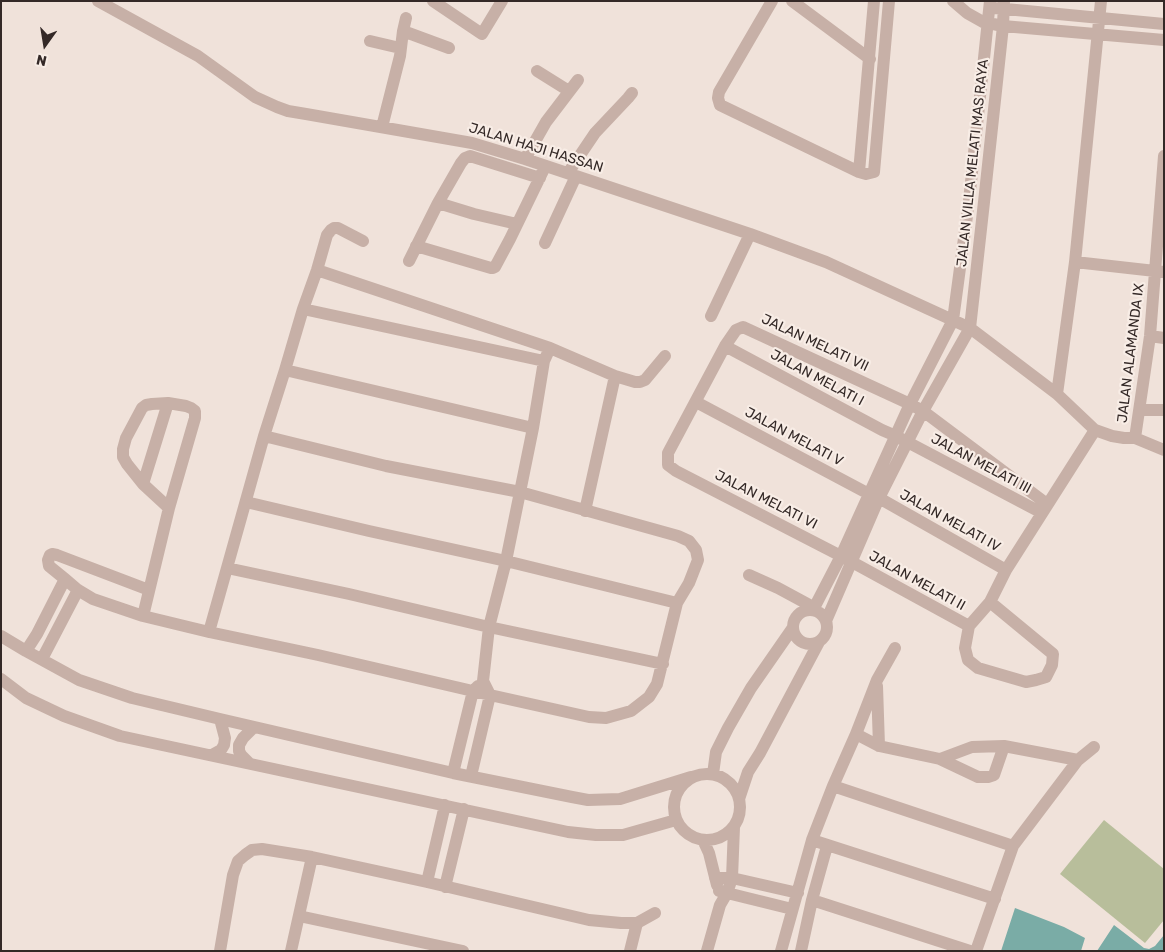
<!DOCTYPE html>
<html>
<head>
<meta charset="utf-8">
<style>
  body { margin:0 }
  #map { position:relative; width:1165px; height:952px; overflow:hidden; background:#f0e2da; font-family:Rubik,sans-serif }
  canvas { display:block }
  .frame { position:absolute; inset:0; border:2px solid #342927; pointer-events:none }
  .north { position:absolute; left:20px; top:20px; width:50px; height:50px; -webkit-text-stroke:4px #f8ede6; paint-order:stroke; rotate:193deg; font-size:14px; font-weight:700; line-height:20px; text-align:center; color:#342927 }
  .north::after { content:''; display:block; margin:auto; width:18px; height:22px; background:#342927; clip-path:polygon(50% 0,100% 100%,50% 72%,0 100%) }
</style>
</head>
<body>
<div id="map">
<canvas width="1165" height="952"></canvas>
<div class="frame"></div>
<div class="north">N</div>
</div>
<script>
const ctx = document.querySelector('canvas').getContext('2d');
ctx.lineJoin = 'round';
function fill(path, color) {
  ctx.fillStyle = color;
  ctx.fill(path, 'evenodd');
}
function toPath(rows) {
  const path = new Path2D();
  for (const r of rows) {
    if (r.length === 3) {
      path.moveTo(r[0] + r[2], r[1]);
      path.arc(r[0], r[1], r[2], 0, 2 * Math.PI);
      continue;
    }
    path.moveTo(r[0], r[1]);
    for (let i = 2; i < r.length; i += 2) path.lineTo(r[i], r[i + 1]);
  }
  return path;
}
function strokePath(path, color, width, dash) {
  ctx.strokeStyle = color;
  ctx.lineWidth = width;
  ctx.lineCap = dash ? 'butt' : 'round';
  ctx.setLineDash(dash || []);
  ctx.stroke(path);
}
function label(font, color, halo, rows, align = 'center') {
  ctx.font = font + ' Rubik,sans-serif';
  ctx.lineWidth = 4.5;
  ctx.setLineDash([]);
  ctx.textBaseline = 'middle';
  ctx.strokeStyle = halo;
  ctx.fillStyle = color;
  for (const [text, x, y, turn = 0] of rows) {
    ctx.save();
    ctx.translate(x, y);
    ctx.rotate((+turn || 0) * Math.PI / 180);
    ctx.textAlign = isNaN(turn) ? turn : align;
    if (halo) ctx.strokeText(text, 0, 0);
    ctx.fillText(text, 0, 0);
    ctx.restore();
  }
}
const green = toPath([
  [1104,820,1164,869,1164,920,1145,943,1060,874]
]);
const water = toPath([
  [1015,908,1064,927,1085,938,1081,951,1001,951],
  [1114,925,1144,948,1149,949,1155,946,1164,935,1164,951,1097,951]
]);
const minor = toPath([
  [98,1,198,56,255,97,277,107,288,111,306,114,472,143,525,159,750,234,826,262,970,328,1057,394,1095,430,1112,436,1124,438,1135,438,1164,450],
  [433,1,482,34,502,1],
  [772,1,719,92,718,98,720,105,859,172,866,174,874,172,889,1],
  [792,1,870,59],
  [953,1,967,13,983,22,1003,26,1164,40],
  [995,8,1164,24],
  [406,18,403,31,449,48],
  [370,41,400,48],
  [537,71,569,91],
  [382,127,400,56,403,31],
  [525,159,546,122,578,80],
  [859,172,874,1],
  [568,173,595,133,628,98,632,93],
  [438,203,474,214,517,224],
  [545,243,576,176],
  [416,246,491,268,493,268,495,267,510,239,543,171],
  [409,261,438,203,461,163,465,158,470,156,540,178],
  [1075,262,1164,272],
  [317,270,550,348,615,376,635,382,640,382,645,380,665,356],
  [303,309,544,361],
  [711,316,750,234],
  [1150,336,1164,338],
  [725,346,882,430,896,436,1042,513],
  [285,370,533,428],
  [1057,394,1075,262,1101,1],
  [696,402,869,494,879,498,1006,570],
  [1140,410,1164,410],
  [1135,438,1150,336,1164,156],
  [143,484,168,403],
  [246,502,369,531,506,561,677,603],
  [585,511,615,376],
  [227,568,349,594,489,627,663,664],
  [749,575,778,588,815,608],
  [149,590,57,555,52,554,50,555,48,560,49,566,65,579,78,590,93,599,143,616,209,632,318,655,490,695,589,717,606,718,631,711,649,697,657,684,677,603,689,583,698,560,696,550,689,541,678,536,520,492,386,466,264,436],
  [990,602,1053,654,1052,665,1046,677,1036,680,1026,682,978,668,968,660,965,648,969,626,990,602,1006,570,1095,430],
  [810,627,17],
  [813,610,841,556,910,404,953,320,969,201,990,1],
  [143,616,169,508,195,418,195,411,191,408,186,406,168,403,152,404,146,405,142,408,126,438,123,449,123,457,127,464,143,484,169,508],
  [826,621,879,498,923,411,970,328,984,202,1003,26,1004,1],
  [969,626,841,556,676,471,668,465,668,453,725,346,736,330,743,327,910,404,923,411,1047,504],
  [209,632,264,436,285,370,303,309,317,270,327,235,331,230,334,228,338,228,363,241],
  [1,636,26,651,79,680,132,698,220,719,453,773,572,797,588,800,620,799,691,777],
  [26,651,37,634,65,579],
  [42,659,78,590],
  [1,679,26,698,64,716,120,736,568,832,596,835,623,835,676,820],
  [877,686,879,746],
  [856,734,879,746,940,759,978,777,988,777,994,775,1004,746],
  [212,755,221,750,224,745,225,738,220,719],
  [940,759,972,747,1004,746,1078,760],
  [249,763,241,755,239,751,239,745,243,738,254,727],
  [453,773,473,691,478,686],
  [707,807,33],
  [713,774,716,752,728,728,751,688,792,629],
  [471,776,490,695,483,681,489,627,506,561,533,428,544,361,550,348],
  [833,786,1013,846],
  [739,799,748,772,760,753,819,642],
  [703,840,709,853,717,885],
  [812,840,995,899],
  [715,878,732,878,798,893],
  [427,882,445,805],
  [445,887,464,809],
  [719,891,792,909],
  [812,900,970,951],
  [299,916,463,951],
  [220,951,233,875,238,861,245,855,252,850,262,849,312,857,427,882,589,920,621,923,637,923,655,913],
  [291,951,312,857],
  [630,951,637,923],
  [707,951,720,905,727,893,732,878,734,827],
  [781,951,812,840,833,786,856,734,877,680,895,648],
  [801,951,812,900,827,846],
  [976,951,1013,846,1078,760,1094,747]
]);
const streetNames = [
  ["JALAN HAJI HASSAN",536,148,17],
  ["JALAN VILLA MELATI MAS RAYA",973,163,-84],
  ["JALAN MELATI VII",815,343,25],
  ["JALAN ALAMANDA IX",1131,353,-83],
  ["JALAN MELATI I",817,378,28],
  ["JALAN MELATI V",794,437,28],
  ["JALAN MELATI III",981,464,28],
  ["JALAN MELATI VI",766,500,27],
  ["JALAN MELATI IV",950,521,29],
  ["JALAN MELATI II",917,581,29]
];
fill(green, '#b8be9b');
fill(water, '#7aaca6');
strokePath(minor, '#c7b0a7', 12);
label('14px', '#342927', '#f8ede6', streetNames);
</script>
</body>
</html>
